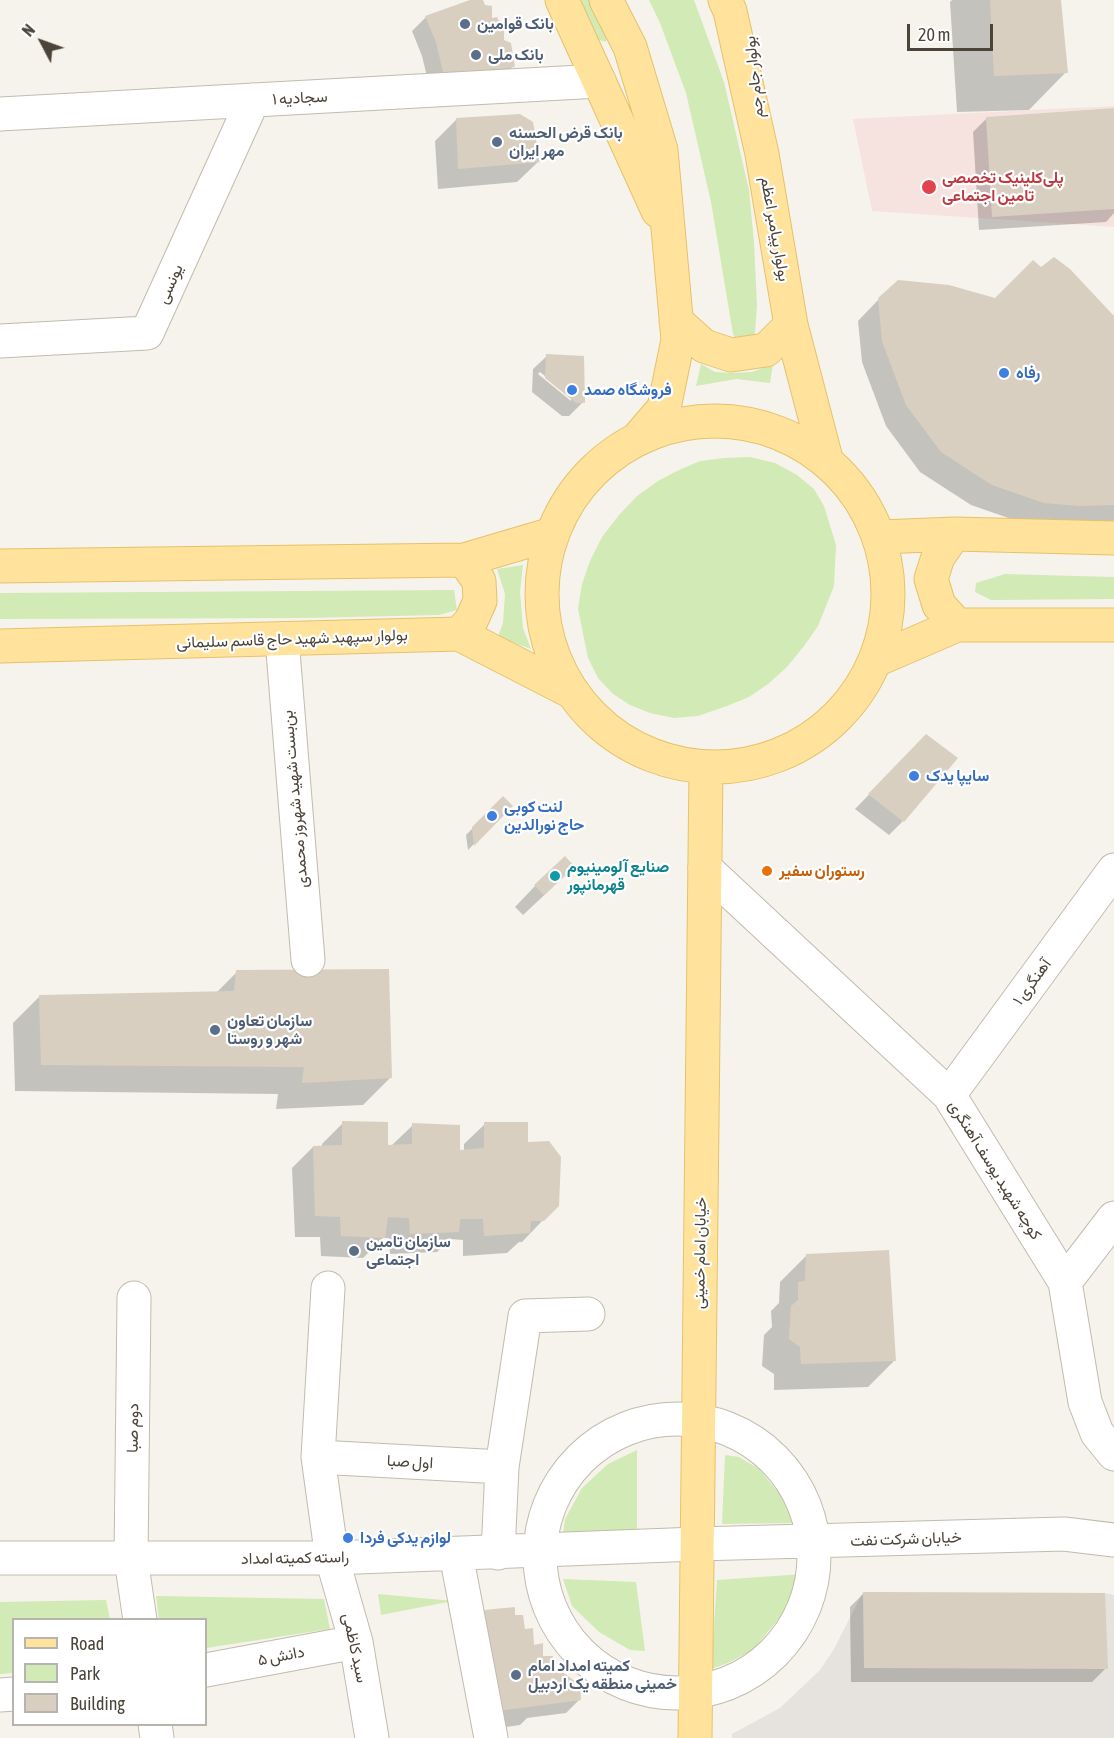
<!DOCTYPE html>
<html>
<head>
<meta charset="utf-8">
<style>
  body { margin:0 }
  #map { position:relative; width:1114px; height:1738px; overflow:hidden; background:#f6f3ec; font-family:"Asap Condensed",sans-serif }
  canvas { display:block }
  .legend { position:absolute; left:12px; top:1618px; width:195px; height:108px; box-sizing:border-box; background:#fff; border:2px solid #b7b4b0; margin:0; padding:8px 10px; list-style:none; font-size:18px; color:#4b4439 }
  .legend li { display:flex; align-items:center; gap:12px; height:30px }
  .legend b { width:30px; border:2px solid #b7b4b0 }
  .north { position:absolute; left:12px; top:12px; width:60px; height:60px; -webkit-text-stroke:4px #fff; paint-order:stroke; rotate:311deg; font-size:16px; font-weight:700; line-height:24px; text-align:center; color:#4b4439 }
  .north::after { content:''; display:block; margin:auto; width:21px; height:27px; background:#4b4439; clip-path:polygon(50% 0,100% 100%,50% 72%,0 100%) }
  .scale { position:absolute; left:907px; top:24px; width:86px; height:27px; box-sizing:border-box; border:3px solid #4b4439; border-top:0; padding-left:8px; font-size:18px; line-height:21px; white-space:nowrap; color:#4b4439; -webkit-text-stroke:4px #fff; paint-order:stroke }
</style>
</head>
<body>
<div id="map">
<canvas width="1114" height="1738"></canvas>
<ul class="legend">
<li><b style="height:8px;background:#ffe39c"></b>Road</li>
<li><b style="height:16px;background:#d2eab5"></b>Park</li>
<li><b style="height:16px;background:#d8cfc1"></b>Building</li>
</ul>
<div class="north">N</div>
<div class="scale">20 m</div>
</div>
<script>
const ctx = document.querySelector('canvas').getContext('2d');
ctx.lineJoin = 'round';
function fill(path, color) {
  ctx.fillStyle = color;
  ctx.fill(path, 'evenodd');
}
function toPath(rows) {
  const path = new Path2D();
  for (const r of rows) {
    if (r.length === 3) {
      path.moveTo(r[0] + r[2], r[1]);
      path.arc(r[0], r[1], r[2], 0, 2 * Math.PI);
      continue;
    }
    path.moveTo(r[0], r[1]);
    for (let i = 2; i < r.length; i += 2) path.lineTo(r[i], r[i + 1]);
  }
  return path;
}
function strokePath(path, color, width, dash) {
  ctx.strokeStyle = color;
  ctx.lineWidth = width;
  ctx.lineCap = dash ? 'butt' : 'round';
  ctx.setLineDash(dash || []);
  ctx.stroke(path);
}
function label(font, color, halo, rows, align = 'center') {
  ctx.font = font + ' "Asap Condensed",Vazirmatn,sans-serif';
  ctx.lineWidth = 4.5;
  ctx.setLineDash([]);
  ctx.textBaseline = 'middle';
  ctx.strokeStyle = halo;
  ctx.fillStyle = color;
  for (const [text, x, y, turn = 0] of rows) {
    ctx.save();
    ctx.translate(x, y);
    ctx.rotate((+turn || 0) * Math.PI / 180);
    ctx.textAlign = isNaN(turn) ? turn : align;
    if (halo) ctx.strokeText(text, 0, 0);
    ctx.fillText(text, 0, 0);
    ctx.restore();
  }
}
const industrial = toPath([
  [863,1592,1105,1593,1114,1595,1114,1738,732,1738,732,1734,780,1708,820,1670,834,1649]
]);
const medical = toPath([
  [1114,106,1114,108,986,117,1114,209,1114,227,872,211,853,119]
]);
const green = toPath([
  [576,0,589,0,607,31,606,42,599,40,595,34],
  [649,0,694,0,724,82,749,190,754,242,757,306,755,332,753,340,737,341,733,334,711,202,686,93,660,23],
  [701,364,715,372,732,373,752,372,773,364,770,383,736,379,696,386],
  [750,457,775,463,797,475,814,489,824,506,836,545,834,586,818,626,804,646,787,667,768,684,749,697,727,706,698,716,674,718,650,713,630,705,613,694,598,678,588,658,578,609,582,584,590,561,602,537,619,515,637,496,658,481,679,470,700,461,724,458],
  [523,565,520,592,523,628,531,649,498,637,503,623,505,594,497,569],
  [1005,574,1114,577,1114,599,991,600,975,592,976,583],
  [454,590,457,610,439,615,304,618,0,619,0,593],
  [637,1450,637,1535,563,1534,565,1519,582,1488,608,1464],
  [725,1455,739,1457,759,1469,787,1503,795,1523,722,1524],
  [803,1574,785,1611,753,1650,728,1663,711,1669,717,1580],
  [563,1579,636,1582,645,1651,630,1650,599,1632,572,1606],
  [378,1594,453,1601,381,1615],
  [156,1596,324,1599,330,1629,206,1648,206,1620,159,1619],
  [106,1600,110,1619,14,1620,13,1673,0,1674,0,1602]
]);
const shadow = toPath([
  [474,0,482,0,490,19,503,41,513,66,500,80,430,89,422,56,412,31,426,17],
  [952,0,1060,0,1066,72,1029,110,957,112,950,2],
  [987,118,1114,126,1114,213,1106,222,979,230,973,132],
  [456,120,538,162,517,182,438,189,435,141],
  [879,299,995,300,1114,318,1114,520,1112,522,1023,523,971,505,920,472,886,426,862,362,858,321],
  [547,356,583,402,569,416,562,416,532,392,533,369],
  [540,372,571,397,571,401,538,374],
  [926,736,956,758,903,821,889,835,855,809],
  [503,798,511,806,468,850,466,835],
  [535,886,553,887,523,915,515,907],
  [237,972,390,1078,363,1105,276,1109,278,1094,15,1091,13,1023,40,996,216,993],
  [343,1123,387,1147,391,1146,413,1125,459,1151,464,1151,464,1144,485,1124,526,1144,543,1220,522,1242,519,1242,507,1253,463,1256,463,1240,450,1239,437,1252,390,1254,389,1238,383,1238,363,1258,321,1256,320,1237,295,1237,292,1168,313,1147,322,1147,322,1144],
  [807,1255,895,1360,868,1387,774,1390,774,1374,762,1366,764,1335,772,1327,771,1311,779,1303,780,1282],
  [864,1593,1106,1668,1092,1682,851,1682,850,1607],
  [485,1612,513,1617,542,1658,580,1699,566,1713,527,1718,520,1725,478,1731,464,1632]
]);
const building = toPath([
  [470,0,483,0,485,5,492,6,492,18,497,17,504,31,504,40,511,43,515,67,444,76,436,42,425,16],
  [990,0,1061,0,1068,73,994,76],
  [1114,108,1114,209,992,217,986,117],
  [520,114,533,122,540,162,458,169,456,118],
  [1054,257,1070,269,1114,316,1114,505,1079,506,1044,503,992,485,941,452,906,405,882,341,878,298,898,280,949,285,995,298,1033,260,1041,267],
  [546,354,584,356,585,403,576,403,545,378],
  [926,734,958,758,904,822,868,794],
  [503,796,513,806,474,846,472,827],
  [565,856,575,867,544,895,534,885],
  [389,969,392,1078,302,1083,304,1067,41,1065,39,995,234,991,236,970],
  [342,1121,388,1122,388,1145,412,1144,412,1123,460,1125,460,1150,484,1148,484,1122,528,1122,528,1142,549,1141,561,1157,559,1206,544,1221,531,1221,530,1233,484,1236,483,1219,460,1219,459,1232,410,1234,409,1218,388,1217,385,1238,341,1236,340,1217,315,1216,313,1146,342,1145],
  [889,1250,896,1361,801,1364,800,1347,789,1339,791,1306,798,1300,798,1282,805,1281,806,1254],
  [863,1592,1105,1593,1108,1669,864,1668],
  [515,1607,515,1615,523,1615,525,1629,533,1628,534,1645,543,1643,543,1656,553,1656,553,1665,580,1685,581,1700,498,1711,484,1610]
]);
const minor = toPath([
  [0,114,599,81],
  [0,341,147,333,253,100],
  [282,639,308,960],
  [705,868,949,1095,1065,1282,1085,1402,1097,1433,1114,1454],
  [949,1095,1114,870],
  [1065,1282,1114,1218],
  [328,1288,318,1457,332,1558,356,1642,372,1738],
  [134,1298,131,1559,140,1620],
  [677,1556,137],
  [318,1457,502,1467],
  [498,1553,502,1467,525,1316,588,1314],
  [456,1554,491,1738],
  [0,1558,332,1558,697,1544,1064,1534,1114,1540],
  [206,1670,356,1642],
  [0,1695,14,1694],
  [155,1724,157,1738]
]);
const major = toPath([
  [562,0,658,211],
  [606,0,630,47,661,150,678,340,664,408,639,437],
  [725,0,730,11,762,154,791,325,826,459],
  [676,321,704,346,731,355,766,350,791,325],
  [715,594,173],
  [954,534,938,557,931,579,939,605,957,625],
  [880,537,954,534,1114,538],
  [0,566,464,560,552,534],
  [459,634,471,621,480,601,479,581,464,560],
  [0,646,459,634,570,691],
  [876,660,957,625,1114,625],
  [695,1738,706,768]
]);
const markers = [
  [465,24,6,"#5c6f8a"],
  [476,55,6,"#5c6f8a"],
  [497,142,6,"#5c6f8a"],
  [929,187,8,"#e0444e"],
  [1004,373,6,"#3f7fe0"],
  [572,390,6,"#3f7fe0"],
  [914,776,6,"#3f7fe0"],
  [492,816,6,"#3f7fe0"],
  [767,871,6,"#e8710a"],
  [555,876,6,"#0f9aa8"],
  [215,1030,6,"#5c6f8a"],
  [354,1251,6,"#5c6f8a"],
  [348,1538,6,"#3f7fe0"],
  [516,1675,6,"#5c6f8a"]
];
const serviceNames = [
  ["بانک قوامین",477,24],
  ["بانک ملی",488,55],
  ["بانک قرض الحسنه",509,133],
  ["مهر ایران",509,151],
  ["سازمان تعاون",227,1021],
  ["شهر و روستا",227,1039],
  ["سازمان تامین",366,1242],
  ["اجتماعی",366,1260],
  ["کمیته امداد امام",528,1666],
  ["خمینی منطقه یک اردبیل",528,1684]
];
const streetNames = [
  ["بولوار جام جم",754,77,-96],
  ["سجادیه ۱",300,98,-3],
  ["بولوار پیامبر اعظم",775,229,80],
  ["یونسی",170,284,-66],
  ["بولوار سپهبد شهید حاج قاسم سلیمانی",292,639,-2],
  ["بن‌بست شهید شهروز محمدی",295,799,-95],
  ["آهنگری ۱",1032,982,-54],
  ["کوچه شهید یوسف آهنگری",995,1170,58],
  ["خیابان امام خمینی",700,1253,-89],
  ["دوم صبا",133,1428,-89],
  ["اول صبا",410,1462,3],
  ["خیابان شرکت نفت",906,1539,-2],
  ["راسته کمیته امداد",295,1558,-1],
  ["سید کاظمی",355,1648,78],
  ["دانش ۵",281,1656,-11]
];
const healthNames = [
  ["پلی‌کلینیک تخصصی",942,178],
  ["تامین اجتماعی",942,196]
];
const shopNames = [
  ["رفاه",1016,373],
  ["فروشگاه صمد",584,390],
  ["سایپا یدک",926,776],
  ["لنت کوبی",504,807],
  ["حاج نورالدین",504,825],
  ["لوازم یدکی فردا",360,1538]
];
const cultureNames = [
  ["صنایع آلومینیوم",567,867],
  ["قهرمانپور",567,885]
];
const foodNames = [
  ["رستوران سفیر",779,871]
];
fill(industrial, '#e6e2dd');
fill(medical, '#f6e3e0');
fill(green, '#d2eab5');
fill(shadow, '#0003');
fill(building, '#d8cfc1');
strokePath(minor, '#c2bbae', 35);
strokePath(major, '#e6c16a', 35);
strokePath(minor, '#fff', 33);
strokePath(major, '#ffe39c', 33);
for (const [x, y, r, color] of markers) {
  const dot = new Path2D();
  dot.arc(x, y, r, 0, 2 * Math.PI);
  ctx.fillStyle = color;
  ctx.fill(dot);
  strokePath(dot, '#fff', 2);
}
label('bold 16px', '#4e5e75', '#fff', serviceNames, 'left');
label('16px', '#4b4439', '#fff', streetNames);
label('bold 16px', '#be3a42', '#fff', healthNames, 'left');
label('bold 16px', '#366cbe', '#fff', shopNames, 'left');
label('bold 16px', '#0d838f', '#fff', cultureNames, 'left');
label('bold 16px', '#c56008', '#fff', foodNames, 'left');
</script>
</body>
</html>
